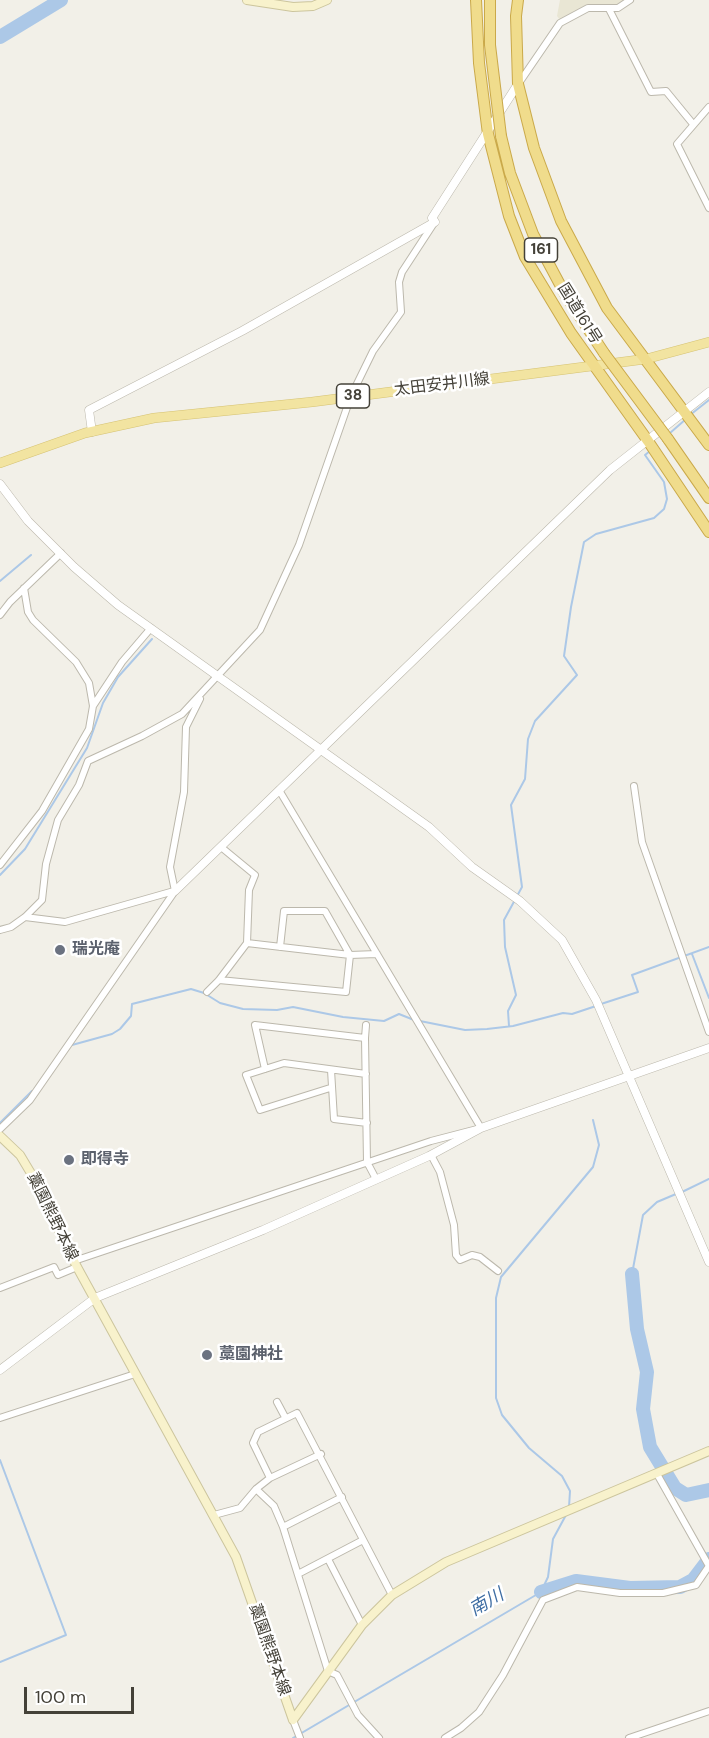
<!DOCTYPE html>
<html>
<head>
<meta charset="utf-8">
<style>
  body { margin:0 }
  #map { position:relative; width:709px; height:1738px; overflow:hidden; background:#f2f0e8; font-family:"DM Sans",sans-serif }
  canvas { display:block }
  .scale { position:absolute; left:24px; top:1687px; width:110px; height:27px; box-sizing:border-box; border:3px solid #444138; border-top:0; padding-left:8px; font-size:18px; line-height:21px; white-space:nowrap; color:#444138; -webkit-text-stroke:4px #fff; paint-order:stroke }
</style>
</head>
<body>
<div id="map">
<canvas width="709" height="1738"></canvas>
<div class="scale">100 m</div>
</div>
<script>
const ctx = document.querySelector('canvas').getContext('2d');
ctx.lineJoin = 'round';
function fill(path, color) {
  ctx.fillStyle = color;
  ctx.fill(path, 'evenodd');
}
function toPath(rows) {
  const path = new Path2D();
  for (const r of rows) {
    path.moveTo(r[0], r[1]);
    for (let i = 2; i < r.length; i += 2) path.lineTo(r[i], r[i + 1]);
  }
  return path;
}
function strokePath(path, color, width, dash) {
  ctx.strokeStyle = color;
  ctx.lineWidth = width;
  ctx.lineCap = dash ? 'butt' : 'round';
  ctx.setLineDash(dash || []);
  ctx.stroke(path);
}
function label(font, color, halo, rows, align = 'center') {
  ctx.font = font + ' "DM Sans","Noto Sans JP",sans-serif';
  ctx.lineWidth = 5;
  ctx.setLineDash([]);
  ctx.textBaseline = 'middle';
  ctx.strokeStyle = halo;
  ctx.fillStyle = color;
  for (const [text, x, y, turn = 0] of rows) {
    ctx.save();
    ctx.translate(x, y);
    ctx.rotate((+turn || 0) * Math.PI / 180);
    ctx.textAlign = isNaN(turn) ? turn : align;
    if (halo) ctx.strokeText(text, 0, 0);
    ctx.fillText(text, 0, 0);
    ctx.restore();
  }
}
const education = toPath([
  [560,0,624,0,621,4,610,6,592,6,560,20,557,16]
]);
const stream = toPath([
  [690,415,709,400],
  [670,433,686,419],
  [0,581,31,555],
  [0,875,25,849,87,748,103,703,118,677,152,639],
  [692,954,709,998],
  [601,1004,638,992,632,975,709,947],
  [420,1021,465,1030,487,1029,513,1026,563,1013,572,1014,596,1006],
  [509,1026,508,1011,516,995,505,947,504,920,522,887,511,805,525,779,528,739,535,721,577,675,564,656,571,607,584,542,596,534,654,518,664,509,667,499,664,482,645,455,650,451],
  [72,1045,112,1034,120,1029,131,1016,132,1004,191,989,204,993,220,1003,243,1009,277,1010,293,1007,343,1017,384,1021,399,1014,414,1020],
  [0,1123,32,1091],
  [682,1192,709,1179],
  [632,1274,643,1215,657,1202,676,1194],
  [0,1460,66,1635,0,1662],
  [569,1507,570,1491,562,1476,529,1448,502,1415,496,1398,496,1298,501,1277,593,1167,599,1145,593,1120],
  [293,1738,541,1592,548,1577,553,1539,566,1515]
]);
const river = toPath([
  [0,37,61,0],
  [632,1274,637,1329,647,1372,643,1409,650,1447,675,1488,686,1495,709,1490],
  [541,1592,576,1581,630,1588,680,1587,693,1580,709,1559]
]);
const minor = toPath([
  [609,9,651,92,666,91,693,124],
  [519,83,560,23,588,8,618,8,630,0],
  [709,107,677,144,709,208],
  [0,615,10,602,61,553],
  [93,706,122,662,151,628],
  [634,786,642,842,709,1032],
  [0,865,42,811,89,729,93,706,89,683,76,662,33,620,28,612,24,588],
  [25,917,65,922,174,891],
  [0,930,11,927,25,917,42,900,46,864,58,820,79,785,88,761,142,736,182,714,260,630,299,545,351,396,373,351,401,312,399,282,402,272,434,223],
  [247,943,350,955,377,954],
  [219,980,346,992,350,955,325,911,284,911,280,947],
  [207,992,219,980,247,943,249,890,255,875,221,847],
  [365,1038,366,1025],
  [265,1069,255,1025,365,1038,367,1162,376,1179],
  [331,1070,334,1119,367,1123],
  [330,1088,260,1110,246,1075,284,1063,366,1074],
  [0,1129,30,1100,175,891,170,867,184,792,186,727,200,699],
  [431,1155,440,1172,454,1225,456,1255,460,1260,472,1255,480,1257,498,1271],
  [74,1261,431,1141,481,1128,279,790],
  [0,1288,54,1267,58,1275,77,1267],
  [277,1402,285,1417],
  [0,1418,135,1374],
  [270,1478,253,1443,258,1432,297,1413,392,1595],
  [256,1489,274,1506,283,1527,328,1671,337,1675,358,1715,379,1738],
  [214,1515,240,1508,256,1489,270,1478,321,1454],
  [283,1527,342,1497],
  [328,1559,362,1625],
  [298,1574,363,1540],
  [293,1720,300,1738],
  [445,1738,461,1728,479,1712,503,1675,543,1600,577,1587,620,1593,663,1593,696,1585,709,1566,657,1474],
  [629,1738,709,1711]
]);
const tertiary = toPath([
  [92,432,89,410,242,331,435,222,432,218,518,84],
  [0,484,28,521,74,567,118,605,429,827,472,867,520,901,562,940,596,1000,709,1262],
  [175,891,610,470,709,392],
  [0,1370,95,1298,263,1230,429,1156,481,1128,709,1048]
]);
const secondary = toPath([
  [247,0,293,7,313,6,327,0],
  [0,1136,20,1155,32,1175,77,1267,236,1557,293,1720],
  [293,1720,362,1625,392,1595,446,1562,709,1451]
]);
const primary = toPath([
  [0,463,85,433,154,418,312,402,646,359,709,342]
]);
const trunk = toPath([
  [476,0,479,63,488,134,509,216,525,257,571,333,648,441,709,532],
  [518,0,516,16,518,84,534,148,561,221,607,308,709,445],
  [501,136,510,173,533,234,565,294,604,353],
  [668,439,709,498]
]);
const trunkBridge = toPath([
  [490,0,490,45,501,136],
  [604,353,668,439]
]);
const markers = [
  [60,950,6,"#6b7280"],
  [69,1160,6,"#6b7280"],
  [207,1355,6,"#6b7280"]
];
const shields = [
  [541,250,33],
  [353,396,33]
];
const shieldNames = [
  ["161",541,250],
  ["38",353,396]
];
const streetNames = [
  ["国道161号",579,314,58],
  ["太田安井川線",442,385,-7],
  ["藁園熊野本線",52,1217,64],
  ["藁園熊野本線",269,1650,71]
];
const worshipNames = [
  ["瑞光庵",72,950],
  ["即得寺",81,1160],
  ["藁園神社",219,1355]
];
const waterNames = [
  ["南川",487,1603,-30]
];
fill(education, '#e9e6d4');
strokePath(stream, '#acc8e7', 2);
strokePath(river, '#acc8e7', 14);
strokePath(minor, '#bcb8ac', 8);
strokePath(tertiary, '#bcb8ac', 9);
strokePath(secondary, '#ccc59d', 10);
strokePath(primary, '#d5c273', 10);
strokePath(trunk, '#caa94a', 12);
strokePath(minor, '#fff', 6);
strokePath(tertiary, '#fff', 8);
strokePath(secondary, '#f8f2cc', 8);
strokePath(primary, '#f2e4a1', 9);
strokePath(trunk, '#f0dc8c', 10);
strokePath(trunkBridge, '#caa94a', 12, []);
strokePath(trunkBridge, '#f0dc8c', 10);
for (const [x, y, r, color] of markers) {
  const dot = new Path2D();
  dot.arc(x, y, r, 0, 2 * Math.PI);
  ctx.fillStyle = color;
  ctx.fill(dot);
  strokePath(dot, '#fff', 2);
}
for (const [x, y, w] of shields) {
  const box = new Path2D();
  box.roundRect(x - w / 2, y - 12, w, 24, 4.5);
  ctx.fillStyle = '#fff';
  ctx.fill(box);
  strokePath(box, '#444138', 1.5);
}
label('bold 15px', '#444138', null, shieldNames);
label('16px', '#444138', '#fff', streetNames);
label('bold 16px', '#5b616d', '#fff', worshipNames, 'left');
label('italic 18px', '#3e6da3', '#fff', waterNames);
</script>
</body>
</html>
